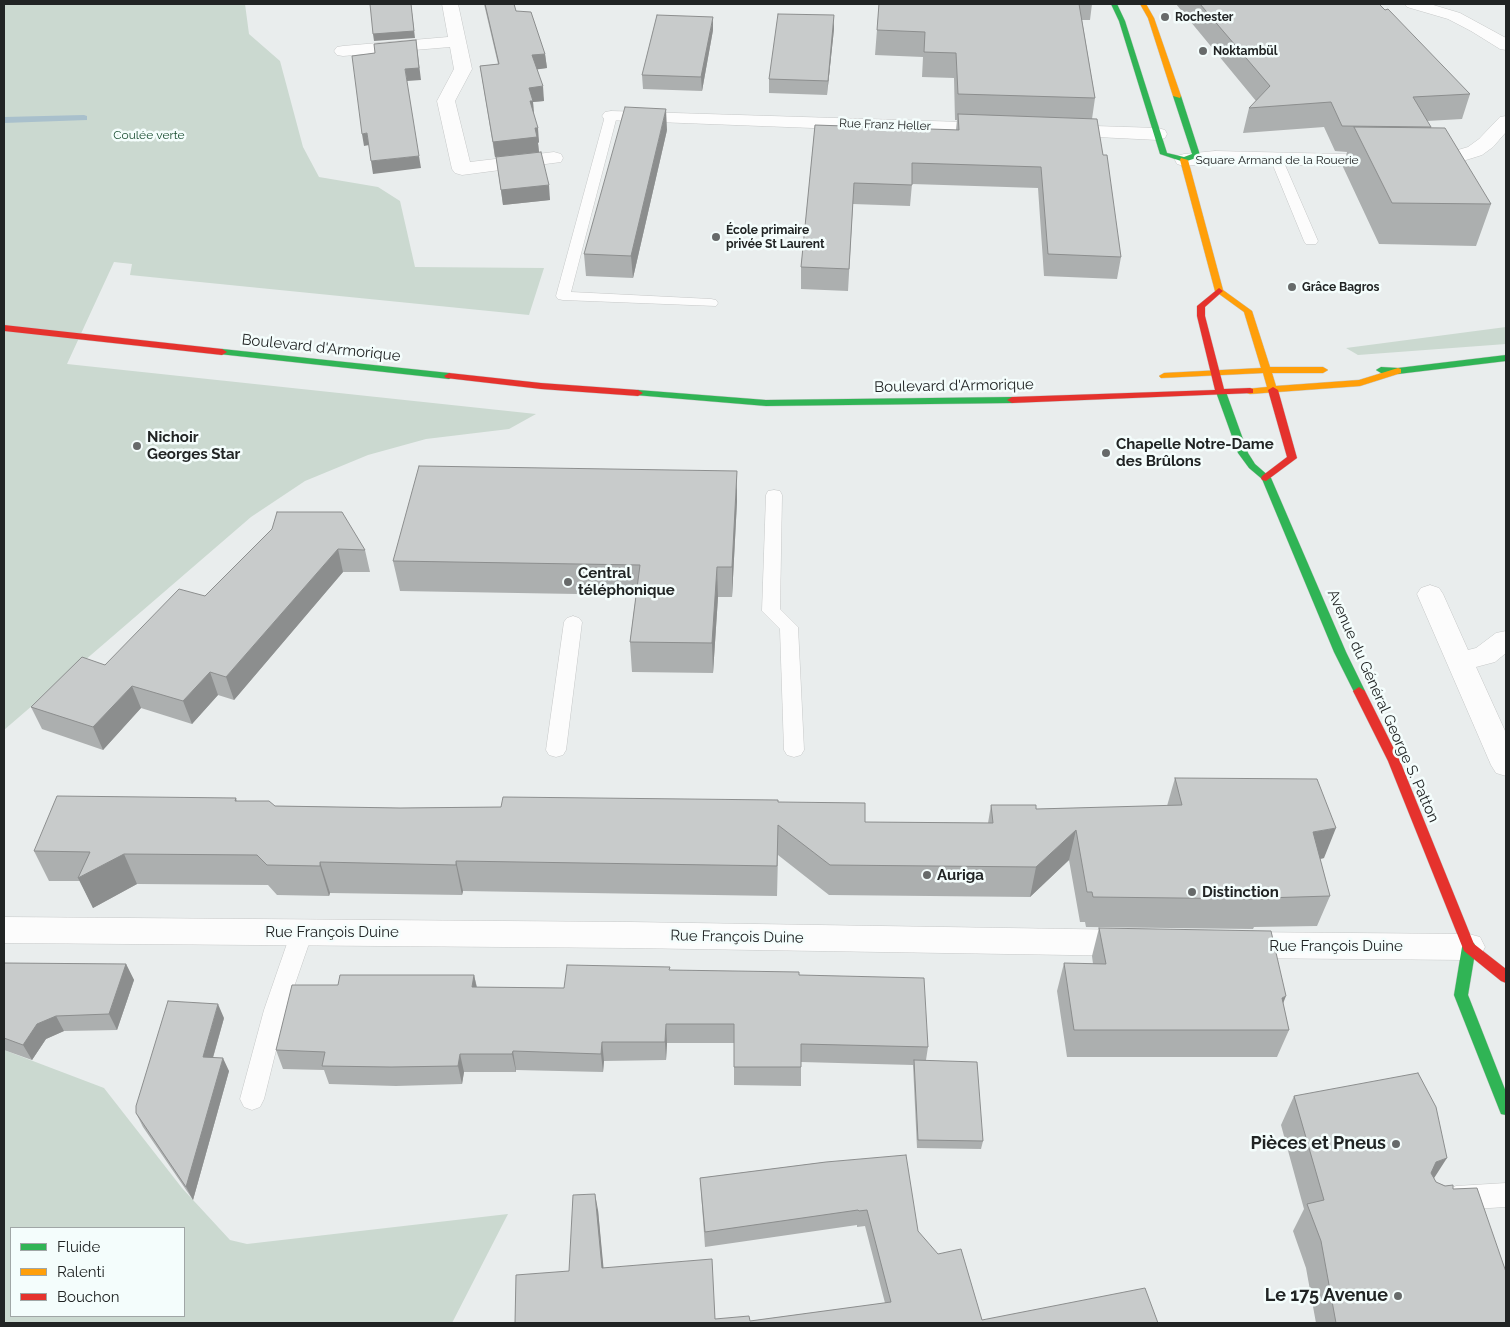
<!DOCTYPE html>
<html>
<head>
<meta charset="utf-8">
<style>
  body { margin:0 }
  #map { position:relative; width:1510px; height:1327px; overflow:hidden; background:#e9eded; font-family:Raleway,sans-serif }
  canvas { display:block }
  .frame { position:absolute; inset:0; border:5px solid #212424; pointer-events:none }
  .legend { position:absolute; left:10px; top:1227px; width:175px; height:90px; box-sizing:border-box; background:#f4fdfc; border:1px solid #a0a6a6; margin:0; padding:6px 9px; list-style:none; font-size:15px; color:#212424 }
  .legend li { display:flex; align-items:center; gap:10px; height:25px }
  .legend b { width:25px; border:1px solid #a0a6a6 }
</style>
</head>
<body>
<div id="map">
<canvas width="1510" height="1327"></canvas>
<div class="frame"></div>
<ul class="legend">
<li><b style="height:6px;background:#30b455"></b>Fluide</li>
<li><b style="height:6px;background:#ff9f0a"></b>Ralenti</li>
<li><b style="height:6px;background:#e5322d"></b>Bouchon</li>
</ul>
</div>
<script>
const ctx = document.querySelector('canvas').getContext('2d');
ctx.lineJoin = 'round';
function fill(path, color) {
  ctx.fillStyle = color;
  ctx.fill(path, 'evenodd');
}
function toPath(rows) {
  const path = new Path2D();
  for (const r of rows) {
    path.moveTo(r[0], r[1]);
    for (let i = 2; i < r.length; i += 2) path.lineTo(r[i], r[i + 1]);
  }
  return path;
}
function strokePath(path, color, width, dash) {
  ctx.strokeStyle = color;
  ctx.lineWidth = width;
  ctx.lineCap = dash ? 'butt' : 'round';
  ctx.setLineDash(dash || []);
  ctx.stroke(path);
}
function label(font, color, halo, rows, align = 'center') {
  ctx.font = font + ' Raleway,sans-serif';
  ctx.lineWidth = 5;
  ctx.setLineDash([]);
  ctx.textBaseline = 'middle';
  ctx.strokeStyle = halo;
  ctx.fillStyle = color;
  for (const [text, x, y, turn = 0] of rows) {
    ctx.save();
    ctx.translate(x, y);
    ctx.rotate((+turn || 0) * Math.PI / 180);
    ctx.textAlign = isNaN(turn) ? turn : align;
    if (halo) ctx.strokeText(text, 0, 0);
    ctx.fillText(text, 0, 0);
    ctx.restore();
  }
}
const green = toPath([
  [4,4,245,4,249,34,280,61,303,147,319,177,378,187,400,201,415,267,544,268,529,315,130,275,132,264,114,262,67,364,536,414,509,429,426,439,368,455,305,481,251,517,4,730],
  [1506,327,1506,344,1358,355,1346,348],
  [4,1050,104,1088,182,1188,230,1240,247,1244,508,1214,452,1323,4,1323],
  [11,1228,184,1228,184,1316,11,1316]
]);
const stream = toPath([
  [84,115,87,116,87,120,4,123,4,117,84,115]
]);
const lane = toPath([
  [611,112,617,116,571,292,711,299,716,300,718,303,716,306,563,300,558,299,556,296,605,116,611,112],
  [1276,154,1282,158,1318,241,1316,244,1306,244,1304,241,1270,158,1276,154],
  [774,490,780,491,782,495,780,609,798,627,804,750,801,755,794,757,787,755,784,750,780,629,762,611,766,495,768,491,774,490],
  [573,616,579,618,582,622,566,750,563,755,556,757,549,755,546,750,564,622,567,618,573,616],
  [302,923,310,926,313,932,286,1010,264,1099,260,1107,252,1110,244,1107,240,1099,264,1010,291,932,294,926,302,923],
  [1506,1183,1506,1207,1456,1210,1447,1206,1444,1198,1447,1190,1456,1186,1506,1183]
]);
const street = toPath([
  [442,4,458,4,472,69,455,101,470,162,554,152,561,154,563,158,561,162,462,175,455,173,452,169,437,101,454,69,450,47,343,56,337,55,334,51,337,47,343,46,448,37,442,4],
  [1405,4,1430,4,1460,13,1506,38,1506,50,1500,49,1471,31,1448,19,1407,7,1405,4],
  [611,111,995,123,1001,125,1004,129,1001,133,995,135,605,120,602,116,605,112,611,111],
  [1506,116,1506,132,1493,147,1482,155,1450,165,1425,167,1418,165,1416,161,1418,157,1448,153,1468,147,1479,139,1500,117,1506,116],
  [1063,125,1158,128,1165,130,1167,134,1165,138,1158,140,1056,135,1054,131,1056,127,1063,125],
  [1215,151,1382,155,1389,157,1391,161,1389,165,1382,167,1215,163,1184,166,1177,164,1175,160,1177,156,1184,154,1215,151],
  [1430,585,1439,588,1443,594,1468,650,1476,648,1496,633,1506,631,1506,653,1495,662,1476,667,1506,733,1506,776,1496,773,1491,765,1417,594,1421,588,1430,585],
  [4,917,630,922,1133,930,1144,934,1149,943,1144,952,1133,956,630,948,4,943,4,917],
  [1236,932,1469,934,1480,937,1485,947,1480,957,1469,960,1236,958,1225,954,1220,945,1225,936,1236,932]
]);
const fast = toPath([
  [1111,4,1117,4,1125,21,1167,153,1184,157,1192,154,1173,96,1177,94,1181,96,1200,155,1199,157,1184,162,1160,154,1119,21,1111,4],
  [222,349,449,373,454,376,449,379,219,354,219,350,222,349],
  [1506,355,1506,361,1398,374,1381,373,1376,370,1381,367,1398,368,1506,355],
  [1221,389,1226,392,1248,453,1255,464,1271,478,1346,652,1365,691,1363,694,1355,694,1334,652,1262,479,1249,468,1238,453,1216,392,1221,389],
  [638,390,766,400,1012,397,1017,400,1012,403,766,406,635,395,635,391,638,390],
  [1469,941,1474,943,1476,947,1468,995,1506,1092,1506,1115,1501,1114,1499,1109,1454,995,1462,947,1464,943,1469,941]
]);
const slow = toPath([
  [1140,4,1146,4,1154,18,1181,96,1180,98,1173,96,1148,18,1140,4],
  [1181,158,1188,160,1223,290,1252,311,1270,367,1323,367,1328,370,1323,373,1272,373,1276,386,1359,380,1398,368,1401,369,1401,373,1360,386,1250,394,1247,393,1247,389,1267,387,1263,373,1161,378,1159,376,1164,373,1261,368,1244,312,1215,291,1180,160,1181,158]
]);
const jam = toPath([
  [1219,288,1223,291,1205,307,1205,316,1224,389,1250,388,1253,389,1253,393,1012,403,1007,400,1012,397,1215,390,1197,316,1197,306,1219,288],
  [4,325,222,349,227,352,222,355,4,331,4,325],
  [449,373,541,383,638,390,643,393,638,396,541,389,446,378,444,376,449,373],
  [1273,387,1278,390,1297,458,1266,481,1262,480,1261,478,1262,476,1287,457,1268,390,1273,387],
  [1359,687,1365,691,1400,761,1474,944,1506,969,1506,983,1501,981,1464,951,1388,761,1353,691,1359,687]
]);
const wall = toPath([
  [484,4,514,4,516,11,545,54,547,68,537,69,544,101,533,102,534,115,539,142,538,143,539,152,550,200,503,205,496,157,534,153,495,157,480,66,498,64],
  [879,4,1092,4,1090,20,1082,20,1095,98,1092,119,1121,257,1117,279,1044,276,1038,188,912,184,910,206,853,204,848,291,801,289,801,267,815,125,956,130,957,120,955,120,954,78,922,77,923,57,875,55],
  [1176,4,1379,4,1470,94,1462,119,1427,121,1431,127,1491,204,1476,246,1379,244,1343,167,1347,152,1335,151,1324,127,1243,133,1249,108,1256,101],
  [834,29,827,95,769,93,769,79],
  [713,30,702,91,643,89,642,75],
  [667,130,633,278,586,276,584,254],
  [737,501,732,597,718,597,713,673,632,672,630,642,636,595,400,591,393,561],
  [272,529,365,550,370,572,343,572,234,700,218,695,192,724,141,708,103,750,42,729,31,707,105,665,205,596],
  [1175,778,1324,858,1320,859,1330,896,1317,926,1254,927,1253,929,1086,927,1085,922,1080,922,1069,860,1030,897,829,895,778,855,777,896,463,891,462,895,330,893,329,896,277,895,268,885,137,884,93,908,80,881,49,881,34,851,236,798,237,801,275,806,400,808,501,807,778,802,865,822,988,823,991,805,1036,809,1167,806],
  [1099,928,1283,1004,1289,1030,1277,1057,1067,1057,1057,991,1064,963,1093,964,1092,956],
  [4,963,126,964,134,980,117,1030,64,1031,46,1039,32,1060,4,1050],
  [670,970,799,975,928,1047,926,1060,983,1141,981,1149,917,1148,913,1065,801,1062,801,1086,734,1085,734,1043,667,1043,666,1060,604,1061,603,1072,516,1070,516,1072,464,1072,462,1084,396,1086,329,1084,324,1070,283,1069,276,1050,338,985,474,975,477,987,564,988],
  [224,1018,213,1058,229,1071,193,1200,143,1127,136,1113],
  [1294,1096,1434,1178,1436,1182,1453,1189,1506,1323,1316,1323,1306,1268,1293,1231,1304,1209,1281,1125],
  [826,1162,918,1231,982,1320,1158,1323,515,1323,569,1271,598,1210,603,1268,715,1319,750,1321,885,1303,865,1226,857,1227,857,1225,705,1247,700,1178]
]);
const shadedWall = toPath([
  [411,4,415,38,374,41,373,34],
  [834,15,834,29,827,95,828,81],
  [713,17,713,30,702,91,701,77],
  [416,40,421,80,407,81,405,69],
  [545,54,547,68,533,70,532,55],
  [543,86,544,101,533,102,534,115,532,115,529,88],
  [666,109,667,130,633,278,631,256],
  [535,128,538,128,539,142,538,143,539,152,495,157,493,142],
  [367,133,369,145,364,146,362,134],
  [419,156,421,168,373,174,371,161],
  [549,185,550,200,503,205,501,190],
  [737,471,737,501,732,597,732,567],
  [338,549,343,572,234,700,226,677],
  [717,567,718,597,713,673,712,643],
  [210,672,218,695,192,724,183,701],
  [132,686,141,708,103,750,93,727],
  [1336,828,1324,858,1301,863,1313,832],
  [1076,830,1069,860,1030,897,1036,867],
  [124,854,137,884,93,908,78,878],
  [456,861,463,891,462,895,456,865],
  [320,862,330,893,329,896,320,866],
  [126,964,134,980,117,1030,109,1014],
  [474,975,478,994,472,987],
  [1286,996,1275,1024,1282,998],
  [218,1004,224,1018,209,1071,203,1057],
  [56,1016,64,1031,46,1039,32,1060,23,1045,37,1024],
  [666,1024,667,1043,666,1060,665,1042],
  [602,1042,604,1061,603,1072,601,1054],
  [513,1051,516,1070,516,1072,512,1054],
  [460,1054,464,1072,462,1084,458,1066],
  [223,1058,229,1071,193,1200,186,1187],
  [1447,1158,1429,1186,1418,1190,1436,1162],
  [595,1194,598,1210,605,1283,602,1268]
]);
const building = toPath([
  [370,4,411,4,414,31,373,34,370,4],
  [485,4,514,4,516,11,531,12,545,54,532,55,543,86,529,88,533,101,530,101,538,128,535,128,537,137,493,142,480,66,499,64,485,4],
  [879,4,1079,4,1095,98,958,94,956,53,924,52,925,32,877,30,879,4],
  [1200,4,1379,4,1385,10,1388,9,1470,94,1413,97,1431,127,1342,126,1331,102,1249,108,1270,86,1200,4],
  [778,14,834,15,828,81,769,79,778,14],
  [657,15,713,17,701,77,642,75,657,15],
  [416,40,419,68,405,69,419,156,371,161,367,133,362,134,352,56,375,53,374,44,416,40],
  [625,107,666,109,631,256,584,254,625,107],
  [958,114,1097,119,1103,155,1107,155,1121,257,1048,254,1041,167,912,163,912,185,854,183,849,269,801,267,815,125,959,130,958,114],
  [1354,127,1445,128,1491,204,1392,203,1354,127],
  [541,152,549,185,501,190,496,157,541,152],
  [419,466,737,471,732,567,717,567,712,643,630,642,640,565,393,561,419,466],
  [277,512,342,512,365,550,338,549,226,677,210,672,183,701,132,686,93,727,31,707,82,657,105,665,179,589,205,596,272,529,277,512],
  [1175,778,1317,779,1336,828,1313,832,1330,896,1264,898,1264,899,1093,897,1092,892,1087,892,1076,830,1036,867,830,865,778,825,777,866,456,861,456,865,320,862,320,866,267,865,257,855,124,854,78,878,90,852,34,851,57,796,236,798,235,801,269,801,275,806,400,808,501,807,503,797,778,800,778,802,865,803,865,822,993,823,991,805,1036,805,1036,809,1182,805,1175,778],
  [1099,928,1271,931,1286,996,1282,998,1289,1030,1074,1030,1064,963,1106,964,1099,928],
  [4,963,126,964,109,1014,56,1016,37,1024,23,1045,4,1038,4,963],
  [567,965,670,967,669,970,799,972,799,975,924,978,928,1047,801,1044,801,1067,734,1067,734,1024,666,1024,665,1042,602,1042,601,1054,513,1051,512,1054,460,1054,458,1066,391,1067,322,1066,325,1052,276,1050,292,985,338,985,340,975,474,975,472,987,564,988,567,965],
  [168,1001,218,1004,203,1057,223,1058,186,1187,136,1113,136,1106,168,1001],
  [914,1060,977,1062,983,1141,918,1140,914,1060],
  [1418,1073,1436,1107,1447,1158,1436,1162,1431,1173,1436,1182,1445,1186,1453,1185,1453,1189,1477,1188,1506,1272,1506,1323,1336,1323,1321,1241,1307,1204,1324,1200,1294,1096,1418,1073],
  [906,1155,918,1231,938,1254,961,1249,982,1320,1145,1288,1158,1323,515,1323,516,1275,569,1271,573,1195,595,1194,602,1268,712,1259,715,1319,749,1316,750,1321,891,1302,867,1210,859,1211,858,1210,705,1232,700,1178,826,1162,906,1155]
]);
const markers = [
  [1165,17,5,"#676a6a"],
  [1203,51,5,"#676a6a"],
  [716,237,5,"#676a6a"],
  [1292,287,5,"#676a6a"],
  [137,446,5,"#676a6a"],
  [1106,453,5,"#676a6a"],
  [568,582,5,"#676a6a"],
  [927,875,5,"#676a6a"],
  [1192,892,5,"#676a6a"],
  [1396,1144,5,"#676a6a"],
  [1398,1296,5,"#676a6a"]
];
const farPoinames = [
  ["Rochester",1175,17],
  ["Noktambül",1213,51],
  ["École primaire",726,230],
  ["privée St Laurent",726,244],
  ["Grâce Bagros",1302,287]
];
const farStreetnames = [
  ["Rue Franz Heller",885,125,2],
  ["Square Armand de la Rouerie",1277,160]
];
const farParknames = [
  ["Coulée verte",149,135]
];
const streetNames = [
  ["Boulevard d'Armorique",321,348,6],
  ["Boulevard d'Armorique",954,386,-1],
  ["Avenue du Général George S. Patton",1383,706,66],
  ["Rue François Duine",332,932],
  ["Rue François Duine",737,937,1],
  ["Rue François Duine",1336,946]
];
const poiNames = [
  ["Nichoir",147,437],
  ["Georges Star",147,454],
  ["Chapelle Notre-Dame",1116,444],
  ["des Brûlons",1116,461],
  ["Central",578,573],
  ["téléphonique",578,590],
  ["Auriga",937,875],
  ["Distinction",1202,892]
];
const nearPoinames = [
  ["Pièces et Pneus",1386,1144],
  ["Le 175 Avenue",1388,1296]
];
fill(green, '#cbd9d0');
fill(stream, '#a9c0cc');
strokePath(lane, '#c6c8c8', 1);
strokePath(street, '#c6c8c8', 1);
strokePath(fast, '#c6c8c8', 1);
strokePath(slow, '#c6c8c8', 1);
strokePath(jam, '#c6c8c8', 1);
fill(lane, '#fcfcfc');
fill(street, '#fcfcfc');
fill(fast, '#30b455');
fill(slow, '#ff9f0a');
fill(jam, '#e5322d');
fill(wall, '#acafaf');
fill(shadedWall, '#8c8e8e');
fill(building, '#c8cbcb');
strokePath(building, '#8c8e8e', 1);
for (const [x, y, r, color] of markers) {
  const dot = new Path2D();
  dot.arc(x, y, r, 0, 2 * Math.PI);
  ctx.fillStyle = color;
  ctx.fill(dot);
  strokePath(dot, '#f4fdfc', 2);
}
label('bold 12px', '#212424', '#f4fdfc', farPoinames, 'left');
label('12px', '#212424', '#f4fdfc', farStreetnames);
label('12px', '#1b4f33', '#f4fdfc', farParknames);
label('15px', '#212424', '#f4fdfc', streetNames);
label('bold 15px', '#212424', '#f4fdfc', poiNames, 'left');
label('bold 18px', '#212424', '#f4fdfc', nearPoinames, 'right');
</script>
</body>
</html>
